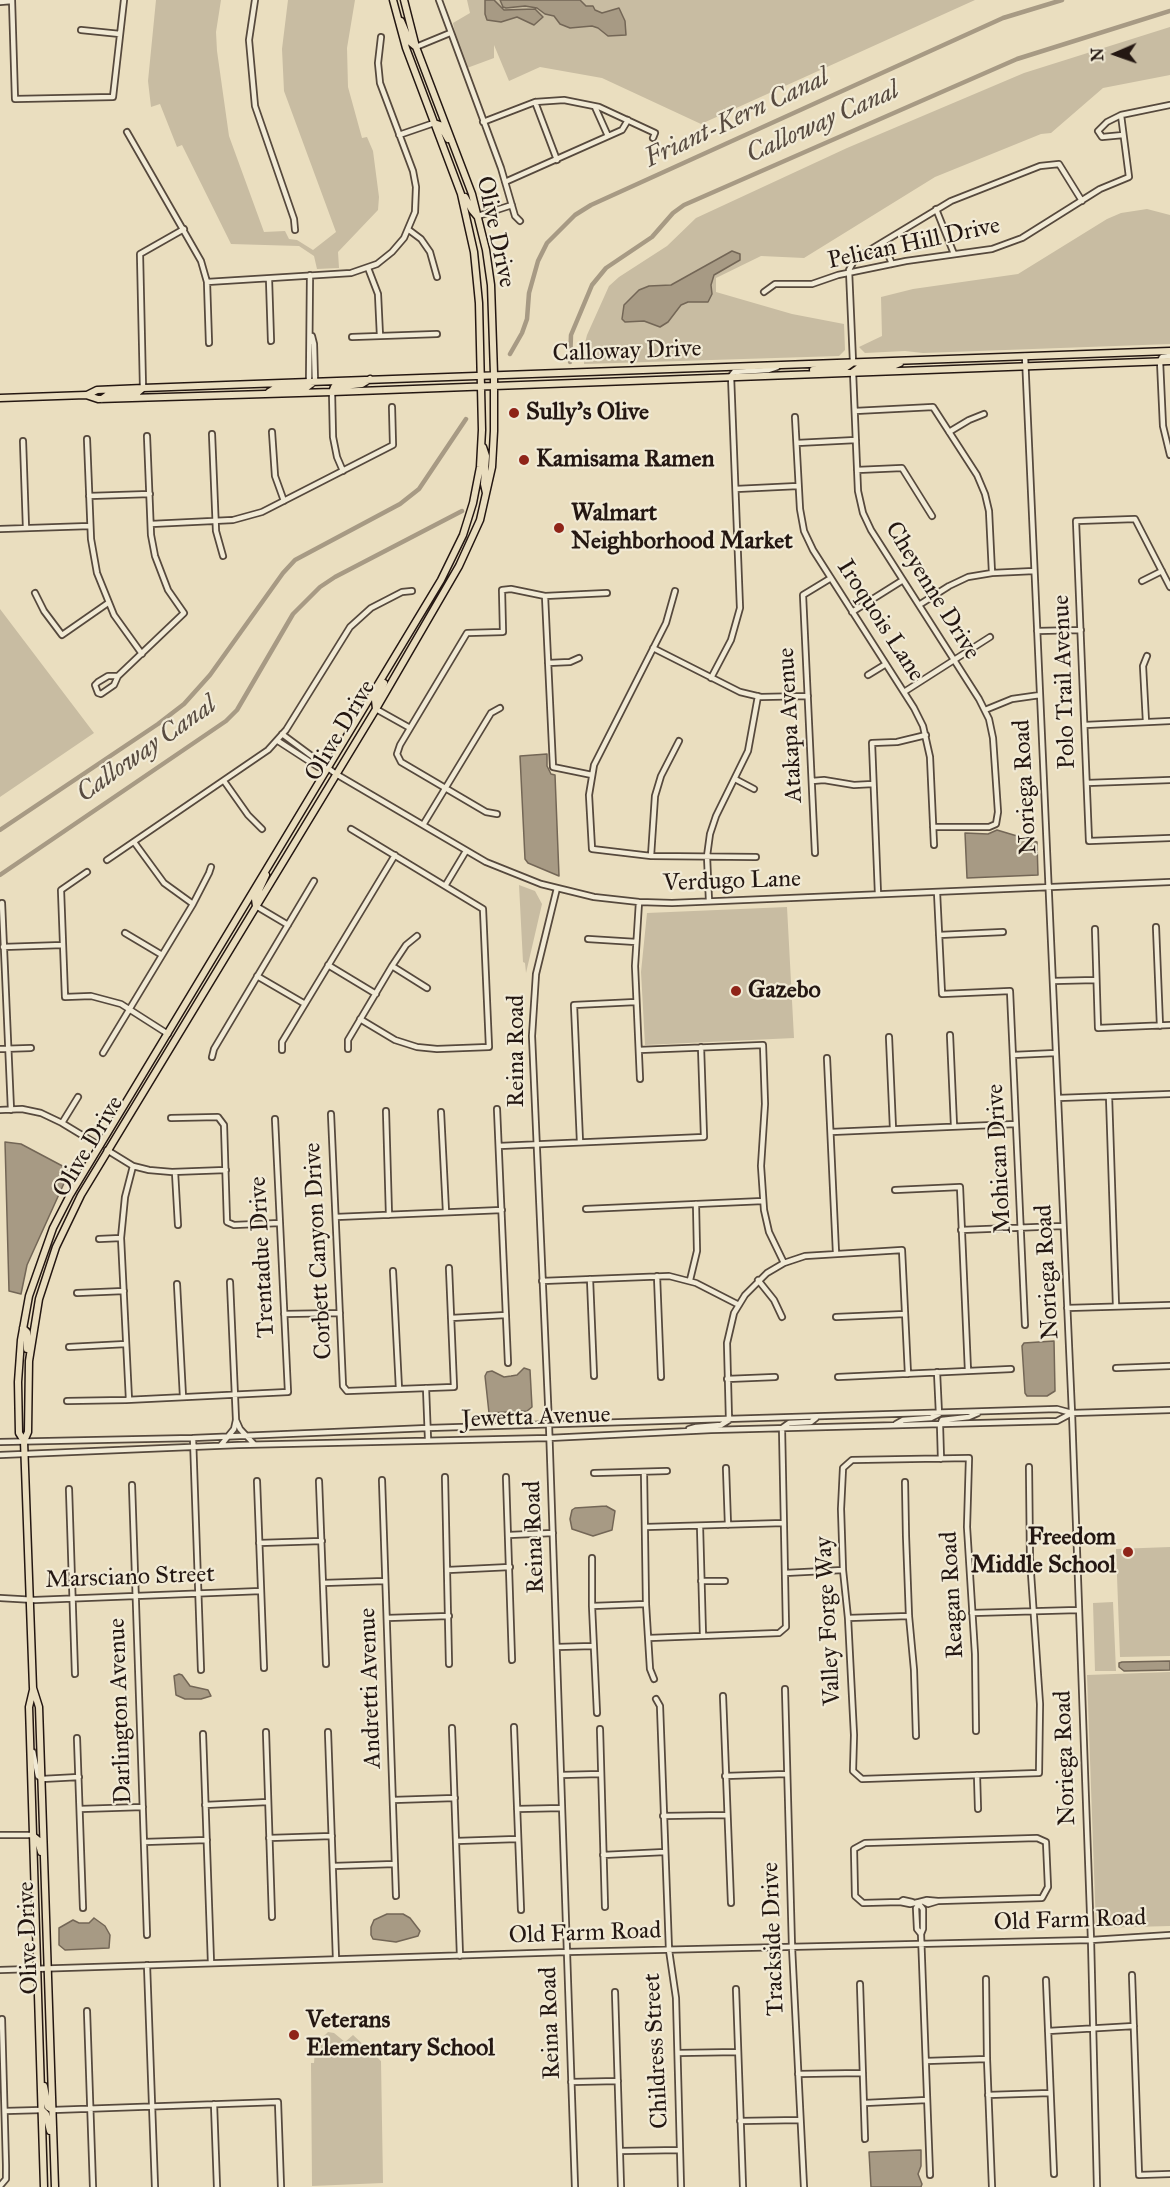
<!DOCTYPE html>
<html>
<head>
<meta charset="utf-8">
<style>
  body { margin:0 }
  #map { position:relative; width:1170px; height:2187px; overflow:hidden; background:#eadebf; font-family:"IM FELL Great Primer",serif }
  canvas { display:block }
  .north { position:absolute; left:1086px; top:24px; width:60px; height:60px; -webkit-text-stroke:4px #f1ead5; paint-order:stroke; rotate:268deg; font-size:16px; font-weight:700; line-height:24px; text-align:center; color:#241712 }
  .north::after { content:''; display:block; margin:auto; width:21px; height:27px; background:#241712; clip-path:polygon(50% 0,100% 100%,50% 72%,0 100%) }
</style>
</head>
<body>
<div id="map">
<canvas width="1170" height="2187"></canvas>
<div class="north">N</div>
</div>
<script>
const ctx = document.querySelector('canvas').getContext('2d');
ctx.lineJoin = 'round';
function fill(path, color) {
  ctx.fillStyle = color;
  ctx.fill(path, 'evenodd');
}
function toPath(rows) {
  const path = new Path2D();
  for (const r of rows) {
    path.moveTo(r[0], r[1]);
    for (let i = 2; i < r.length; i += 2) path.lineTo(r[i], r[i + 1]);
  }
  return path;
}
function strokePath(path, color, width, dash) {
  ctx.strokeStyle = color;
  ctx.lineWidth = width;
  ctx.lineCap = dash ? 'butt' : 'round';
  ctx.setLineDash(dash || []);
  ctx.stroke(path);
}
function label(font, color, halo, rows, align = 'center') {
  ctx.font = font + ' "IM FELL Great Primer",serif';
  ctx.lineWidth = 4.5;
  ctx.setLineDash([]);
  ctx.textBaseline = 'middle';
  ctx.strokeStyle = halo;
  ctx.fillStyle = color;
  for (const [text, x, y, turn = 0] of rows) {
    ctx.save();
    ctx.translate(x, y);
    ctx.rotate((+turn || 0) * Math.PI / 180);
    ctx.textAlign = isNaN(turn) ? turn : align;
    if (halo) ctx.strokeText(text, 0, 0);
    ctx.fillText(text, 0, 0);
    ctx.restore();
  }
}
const green = toPath([
  [156,0,221,0,216,32,217,51,229,136,264,232,285,231,289,239,297,240,313,250,336,232,284,91,282,49,288,0,355,0,347,48,348,87,362,138,367,137,373,151,379,197,378,210,338,252,339,268,317,269,314,256,299,246,231,244,182,145,177,147,160,104,151,107,148,81],
  [467,0,975,0,701,124,602,78,540,67,509,81,494,45,494,58,467,68,457,43,453,23,470,13],
  [1170,27,1170,75,1103,88,1051,133,1041,134,935,177,804,258,761,256,716,278,716,292,792,314,844,324,845,350,839,356,584,364,585,343,587,335,609,286,619,277,667,246,696,218,847,148,1024,73],
  [1147,209,1170,215,1170,344,923,353,905,351,865,353,859,347,882,336,881,297,913,289,1018,274,1107,219,1121,213],
  [0,609,94,733,0,797],
  [519,885,535,891,542,904,526,973,525,963,523,962],
  [787,907,794,1038,645,1045,641,972,647,913],
  [1170,1547,1170,1656,1120,1657,1116,1549],
  [1113,1602,1116,1671,1095,1671,1093,1603],
  [1170,1672,1170,1926,1096,1928,1087,1675],
  [328,2032,334,2033,345,2042,353,2035,381,2061,383,2183,312,2186,311,2063,314,2063,315,2050,321,2050,320,2040]
]);
const water = toPath([
  [485,0,494,0,504,10,535,9,543,17,534,25,517,17,501,22,487,20,485,14,485,0],
  [500,0,580,0,586,6,593,6,595,10,602,13,619,8,625,21,626,35,608,36,598,28,592,26,570,28,560,24,554,16,545,14,537,8,525,6,506,8,503,7,500,0],
  [732,251,740,254,740,260,714,275,711,285,712,294,708,302,688,302,681,305,668,322,660,327,644,321,625,322,622,319,624,305,639,290,649,286,671,285,732,251],
  [547,754,547,766,551,774,555,775,559,876,528,863,525,859,520,756,547,754],
  [997,830,1037,842,1038,875,967,878,965,833,988,834,997,830],
  [5,1142,21,1144,70,1170,27,1265,21,1294,9,1291,5,1142],
  [1054,1341,1055,1391,1047,1396,1027,1396,1025,1393,1022,1346,1024,1343,1054,1341],
  [524,1368,530,1370,532,1407,527,1411,489,1413,485,1376,487,1372,492,1371,504,1377,511,1376,517,1375,524,1368],
  [606,1506,615,1511,612,1530,593,1536,572,1529,570,1519,572,1510,575,1508,606,1506],
  [1170,1661,1170,1670,1124,1671,1119,1667,1119,1663,1122,1662,1170,1661],
  [179,1674,182,1675,190,1686,208,1690,211,1696,201,1699,185,1699,176,1695,174,1676,179,1674],
  [387,1914,403,1914,410,1918,420,1931,418,1936,396,1942,373,1939,371,1935,371,1927,374,1920,387,1914],
  [94,1918,105,1926,110,1935,109,1948,65,1950,59,1945,59,1928,73,1920,79,1923,89,1923,94,1918],
  [921,2150,921,2166,918,2174,922,2184,921,2187,871,2187,869,2152,921,2150]
]);
const canal = toPath([
  [510,354,522,333,527,319,529,293,538,261,547,243,575,215,591,205,1003,18,1062,0],
  [570,362,571,335,592,285,606,268,652,237,673,213,684,205,1017,59,1170,11],
  [0,830,158,724,184,704,210,675,283,573,295,560,400,504,419,489,466,419],
  [0,875,226,721,237,710,293,614,320,587,335,577,462,511]
]);
const minor = toPath([
  [12,0,15,99,113,97,124,0],
  [255,0,249,40,255,106,294,219,295,230],
  [439,0,501,168,515,216,520,221],
  [0,2,12,1],
  [81,30,120,34],
  [416,47,450,33],
  [535,102,557,160],
  [595,107,608,136],
  [483,122,535,102,564,100,599,107,655,133,653,138],
  [127,132,201,261,207,282,209,343],
  [399,135,434,123],
  [1123,135,1102,137,1098,131,1107,122,1121,115,1170,105],
  [505,182,622,130,628,120],
  [936,209,954,254],
  [478,216,512,205],
  [409,230,421,239,430,252,437,277],
  [883,242,892,264],
  [368,268,378,294,380,336],
  [269,279,271,341],
  [207,282,351,273,377,264,392,252,404,238,415,212,416,187,413,171,380,83,378,63,381,37],
  [764,292,775,284,812,284,838,275,906,261,992,249,1022,238,1100,189,1129,177,1121,115],
  [312,336,314,344,315,381],
  [352,337,437,334],
  [1025,356,1072,1413,1091,1940,1097,2187],
  [1170,356,1162,357,1160,361,1163,426,1170,455],
  [853,362,849,270,855,259,951,201,1040,166,1059,164,1082,201],
  [853,372,858,491,863,513,871,530,979,699,989,719,993,738,998,812,996,824,989,827,933,827],
  [309,381,310,275],
  [143,388,140,254,184,229],
  [332,392,333,437,337,457,343,471],
  [855,411,933,407,977,475,985,494,989,511,992,573],
  [795,417,800,509,804,531,813,550,914,708,923,726,930,757,934,845],
  [272,432,275,476,284,501],
  [949,432,969,420,984,414],
  [212,434,216,531,223,556],
  [87,439,91,539,97,573,114,615,142,654],
  [23,441,26,528],
  [797,443,856,440],
  [857,470,902,468,932,516],
  [736,489,798,486],
  [89,496,150,494],
  [151,524,233,520,262,512,393,445,392,407],
  [0,529,90,526],
  [1142,581,1162,571],
  [1170,587,1135,519,1076,521,1089,841,1170,838],
  [675,591,666,623,594,765,589,795,592,849,651,856,756,857],
  [35,593,44,611,62,635,108,603],
  [545,596,553,767,592,775],
  [919,605,949,586,968,577,992,573,1034,571],
  [852,612,903,580],
  [1037,631,1081,630],
  [653,648,740,692,761,697,808,696],
  [548,663,570,662,579,658],
  [868,675,886,664],
  [118,676,108,676,98,682,95,685,98,693,101,694,114,685,118,676,184,613,168,590,155,556,151,535,147,436],
  [711,678,731,640,740,608,731,376,734,372,768,370,777,367],
  [904,692,990,637],
  [376,709,410,728],
  [985,710,1012,699,1040,695],
  [1146,722,1143,666,1147,656],
  [1085,725,1170,721],
  [282,734,336,774,486,862,541,884,594,897,639,902,672,903,1170,882],
  [278,741,318,767,327,768],
  [735,779,754,789],
  [224,781,248,815,262,829],
  [812,781,824,780,854,785,873,784],
  [1087,783,1170,780],
  [497,814,486,812,401,762,397,754,400,745,467,633,503,632,502,590,511,589,545,596,607,593],
  [423,825,491,713,500,708],
  [351,829,483,909,489,1047,437,1049,417,1047,395,1040,360,1019],
  [134,842,164,883,193,904],
  [815,853,803,595,831,578],
  [651,856,655,796,661,776,679,741],
  [107,860,268,750,286,730,350,627,371,608,402,592,412,591],
  [87,872,61,890,65,997,91,996,121,1004,168,1034],
  [445,886,466,851],
  [557,888,536,974,532,1036,549,1425,575,2187],
  [937,892,942,994,1010,991,1025,1325],
  [878,894,872,743,897,742,926,735],
  [709,901,707,856,710,834,716,816,748,751,758,696],
  [639,902,635,966,640,1079],
  [2,903,11,1110],
  [256,906,288,925],
  [1156,927,1160,1026],
  [1095,929,1098,1028,1170,1025],
  [125,933,162,955],
  [939,935,1003,932],
  [588,939,636,942],
  [3,947,63,945],
  [328,965,376,994],
  [392,966,427,988],
  [257,976,305,1004],
  [1053,981,1096,980],
  [950,1035,954,1126],
  [889,1037,893,1129],
  [0,1049,31,1048],
  [348,1049,348,1040,392,966,406,945,417,936],
  [282,1050,282,1042,395,855],
  [639,1050,763,1045,765,1104,761,1166,764,1210,769,1232,784,1263],
  [103,1053,193,904,209,873,211,867],
  [1013,1055,1056,1053],
  [212,1057,214,1049,314,881],
  [827,1058,836,1253],
  [1109,1096,1116,1306],
  [1058,1098,1170,1094],
  [497,1109,508,1363],
  [0,1110,22,1109,41,1113,62,1123,100,1146],
  [386,1111,389,1215],
  [441,1112,446,1212],
  [331,1114,343,1386,347,1391,454,1387,449,1268],
  [171,1118,218,1117,224,1125,227,1222,234,1225,280,1223],
  [62,1123,78,1097],
  [831,1132,1016,1124],
  [580,1142,574,1005,636,1002],
  [499,1146,704,1137,701,1047],
  [107,1150,133,1166,149,1170,172,1172,226,1170],
  [175,1172,178,1225],
  [895,1190,960,1187,968,1371],
  [586,1209,763,1201],
  [336,1217,502,1210],
  [961,1230,1063,1226],
  [99,1239,121,1238],
  [393,1271,399,1389],
  [657,1276,661,1377],
  [590,1279,594,1376],
  [690,1280,697,1251,696,1204],
  [758,1280,774,1300,782,1317],
  [542,1281,669,1276,696,1283,739,1305],
  [177,1284,183,1397],
  [77,1293,124,1291],
  [1067,1308,1170,1305],
  [284,1314,340,1313],
  [836,1317,905,1314],
  [451,1318,506,1315],
  [69,1347,126,1344],
  [1116,1368,1170,1366],
  [838,1377,1011,1369],
  [727,1379,775,1377],
  [426,1388,428,1439],
  [129,1400,121,1238,125,1197,133,1166],
  [67,1401,126,1400,288,1392,275,1119],
  [236,1420,240,1429,254,1444],
  [896,1424,903,1420,931,1418,939,1414,937,1372],
  [689,1429,696,1427,721,1425,729,1420,727,1343,734,1313,745,1295,767,1273,784,1263,805,1256,902,1250,908,1374],
  [193,1438,201,1670],
  [0,1442,193,1438,428,1428,1057,1409,1072,1413,1170,1410],
  [221,1445,234,1429,236,1420,230,1282],
  [0,1455,238,1445,549,1438,711,1430,1057,1421,1072,1413],
  [941,1459,940,1425,942,1420,969,1417,978,1413],
  [726,1468,728,1525],
  [644,1472,646,1604,650,1669,654,1679],
  [594,1473,667,1471],
  [445,1477,449,1664],
  [506,1477,512,1660],
  [382,1480,396,1896],
  [257,1481,264,1668],
  [319,1481,326,1664],
  [905,1482,906,1536,909,1616,914,1670,916,1736],
  [132,1485,147,1935],
  [69,1489,75,1674],
  [700,1526,703,1636],
  [646,1527,784,1523],
  [509,1535,553,1533],
  [259,1543,322,1541],
  [592,1558,592,1606,597,1713],
  [448,1570,510,1567],
  [785,1573,843,1570],
  [701,1581,725,1581],
  [323,1583,385,1581],
  [0,1598,35,1600,261,1591],
  [592,1606,646,1604],
  [972,1613,1078,1610],
  [387,1618,449,1616],
  [848,1618,909,1616],
  [649,1638,779,1633,786,1627,782,1428,789,1423,811,1422,816,1418],
  [557,1647,593,1646],
  [785,1689,792,1947,804,2187],
  [723,1696,731,1903],
  [656,1699,660,1706,669,1950,676,1998,681,2187],
  [514,1727,521,1910],
  [452,1728,460,1956],
  [600,1729,605,1907],
  [976,1731,975,1654,967,1527,969,1458,852,1460,843,1468,841,1509,843,1570,848,1618,854,1735,853,1771,862,1779,1039,1773,1040,1704,1030,1559,1029,1467],
  [266,1732,272,1917],
  [328,1732,336,1959],
  [203,1734,211,1963],
  [77,1738,83,1908],
  [33,1752,38,1776,42,1779,79,1777],
  [561,1775,601,1774],
  [977,1775,978,1809],
  [725,1776,786,1774],
  [393,1800,455,1798],
  [205,1805,268,1802],
  [80,1809,143,1807],
  [517,1809,562,1808],
  [663,1816,726,1815],
  [0,1835,32,1835],
  [269,1838,332,1836],
  [456,1841,517,1839],
  [144,1842,207,1840],
  [603,1855,665,1852],
  [333,1866,395,1864],
  [900,1902,863,1903,855,1896,854,1849,865,1843,1037,1838,1046,1842,1048,1887,1042,1898,938,1901],
  [912,1902,903,1900,900,1902,910,1904,919,1902],
  [919,1904,919,1902,927,1900,938,1901,928,1904,924,1902],
  [921,1934,917,1929,916,1908,919,1904,923,1909,923,1929,921,1934,930,2175],
  [147,1965,155,2187],
  [0,1970,567,1952,1091,1940,1170,1935],
  [1132,1975,1139,2175,1170,2174],
  [986,1979,987,2059,992,2187],
  [1046,1980,1054,2174],
  [860,1984,865,2139],
  [736,1989,743,2187],
  [615,1992,621,2187],
  [87,2011,93,2187],
  [1048,2031,1134,2026],
  [678,2053,738,2052],
  [926,2061,987,2059],
  [798,2074,863,2073],
  [571,2082,618,2081],
  [988,2095,1050,2093],
  [865,2103,927,2100],
  [214,2104,217,2187],
  [53,2110,278,2102,281,2187],
  [5,2111,42,2110],
  [740,2121,800,2120],
  [620,2151,680,2150],
  [0,2186,6,2179,6,2165,2,2019]
]);
const major = toPath([
  [401,21,410,42,416,47],
  [434,123,440,125,448,139],
  [465,197,472,210,477,216],
  [813,370,845,368,852,363],
  [853,372,860,367,893,366,900,363],
  [269,392,274,389,307,387,315,381],
  [332,392,334,387,362,384,370,379],
  [87,395,97,390,143,388,1170,351],
  [0,398,86,395,98,399,332,392,1170,361],
  [102,399,109,394,137,393,143,388],
  [483,447,486,456,484,484,486,493],
  [376,709,375,700,384,683],
  [256,906,255,899,266,875],
  [23,1328,27,1332,27,1349],
  [24,1441,19,1433,18,1382,21,1340,29,1296,53,1228,70,1195,441,580,463,535,473,503,480,467,482,430,479,303,474,252,461,194,406,48,393,0],
  [33,1690,29,1707,30,1738,44,2187],
  [32,1835,38,1840,41,1852],
  [44,2086,48,2107,53,2110],
  [42,2110,46,2114,50,2131],
  [55,2187,39,1707,33,1688,24,1441,28,1432,29,1361,39,1299,56,1247,81,1195,376,709,459,566,480,520,492,467,494,431,494,374,491,285,486,250,472,194,416,47,404,0]
]);
const markers = [
  [514,413,6,"#8f2418"],
  [524,460,6,"#8f2418"],
  [559,528,6,"#8f2418"],
  [736,991,6,"#8f2418"],
  [1128,1552,6,"#8f2418"],
  [294,2035,6,"#8f2418"]
];
const streetNames = [
  ["Olive Drive",495,232,78],
  ["Pelican Hill Drive",914,244,-12],
  ["Calloway Drive",627,352,-2],
  ["Cheyenne Drive",932,591,58],
  ["Iroquois Lane",880,621,57],
  ["Polo Trail Avenue",1065,682,-92],
  ["Atakapa Avenue",791,725,-93],
  ["Olive Drive",341,731,-59],
  ["Noriega Road",1026,787,-93],
  ["Verdugo Lane",732,882,-2],
  ["Reina Road",517,1051,-90],
  ["Olive Drive",89,1147,-59],
  ["Mohican Drive",1000,1159,-93],
  ["Corbett Canyon Drive",319,1251,-93],
  ["Trentadue Drive",263,1257,-93],
  ["Noriega Road",1048,1272,-93],
  ["Jewetta Avenue",536,1418,-2],
  ["Reina Road",535,1537,-92],
  ["Marsciano Street",130,1578,-2],
  ["Reagan Road",953,1595,-93],
  ["Valley Forge Way",829,1621,-93],
  ["Andretti Avenue",371,1688,-92],
  ["Darlington Avenue",121,1711,-92],
  ["Noriega Road",1066,1758,-92],
  ["Old Farm Road",1070,1921,-2],
  ["Old Farm Road",585,1934,-2],
  ["Olive Drive",29,1938,-92],
  ["Trackside Drive",774,1939,-92],
  ["Reina Road",551,2023,-92],
  ["Childress Street",657,2051,-93]
];
const poiNames = [
  ["Sully's Olive",526,413],
  ["Kamisama Ramen",536,460],
  ["Walmart",571,514],
  ["Neighborhood Market",571,542],
  ["Gazebo",748,991],
  ["Freedom",1116,1538,"right"],
  ["Middle School",1116,1566,"right"],
  ["Veterans",306,2021],
  ["Elementary School",306,2049]
];
const waterNames = [
  ["Friant-Kern Canal",737,119,-25],
  ["Calloway Canal",823,123,-24],
  ["Calloway Canal",147,750,-35]
];
fill(green, '#c8bca2');
fill(water, '#a79a84');
strokePath(water, '#736656', 1.5);
strokePath(canal, '#a79a84', 4.5);
strokePath(minor, '#56493d', 8);
strokePath(major, '#241712', 9);
strokePath(minor, '#f1ead5', 4.5);
strokePath(major, '#eadebf', 6);
for (const [x, y, r, color] of markers) {
  const dot = new Path2D();
  dot.arc(x, y, r, 0, 2 * Math.PI);
  ctx.fillStyle = color;
  ctx.fill(dot);
  strokePath(dot, '#f1ead5', 2);
}
label('24px', '#241712', '#f1ead5', streetNames);
label('bold 24px', '#241712', '#f1ead5', poiNames, 'left');
label('italic 26px', '#584b40', '#f1ead5', waterNames);
</script>
</body>
</html>
